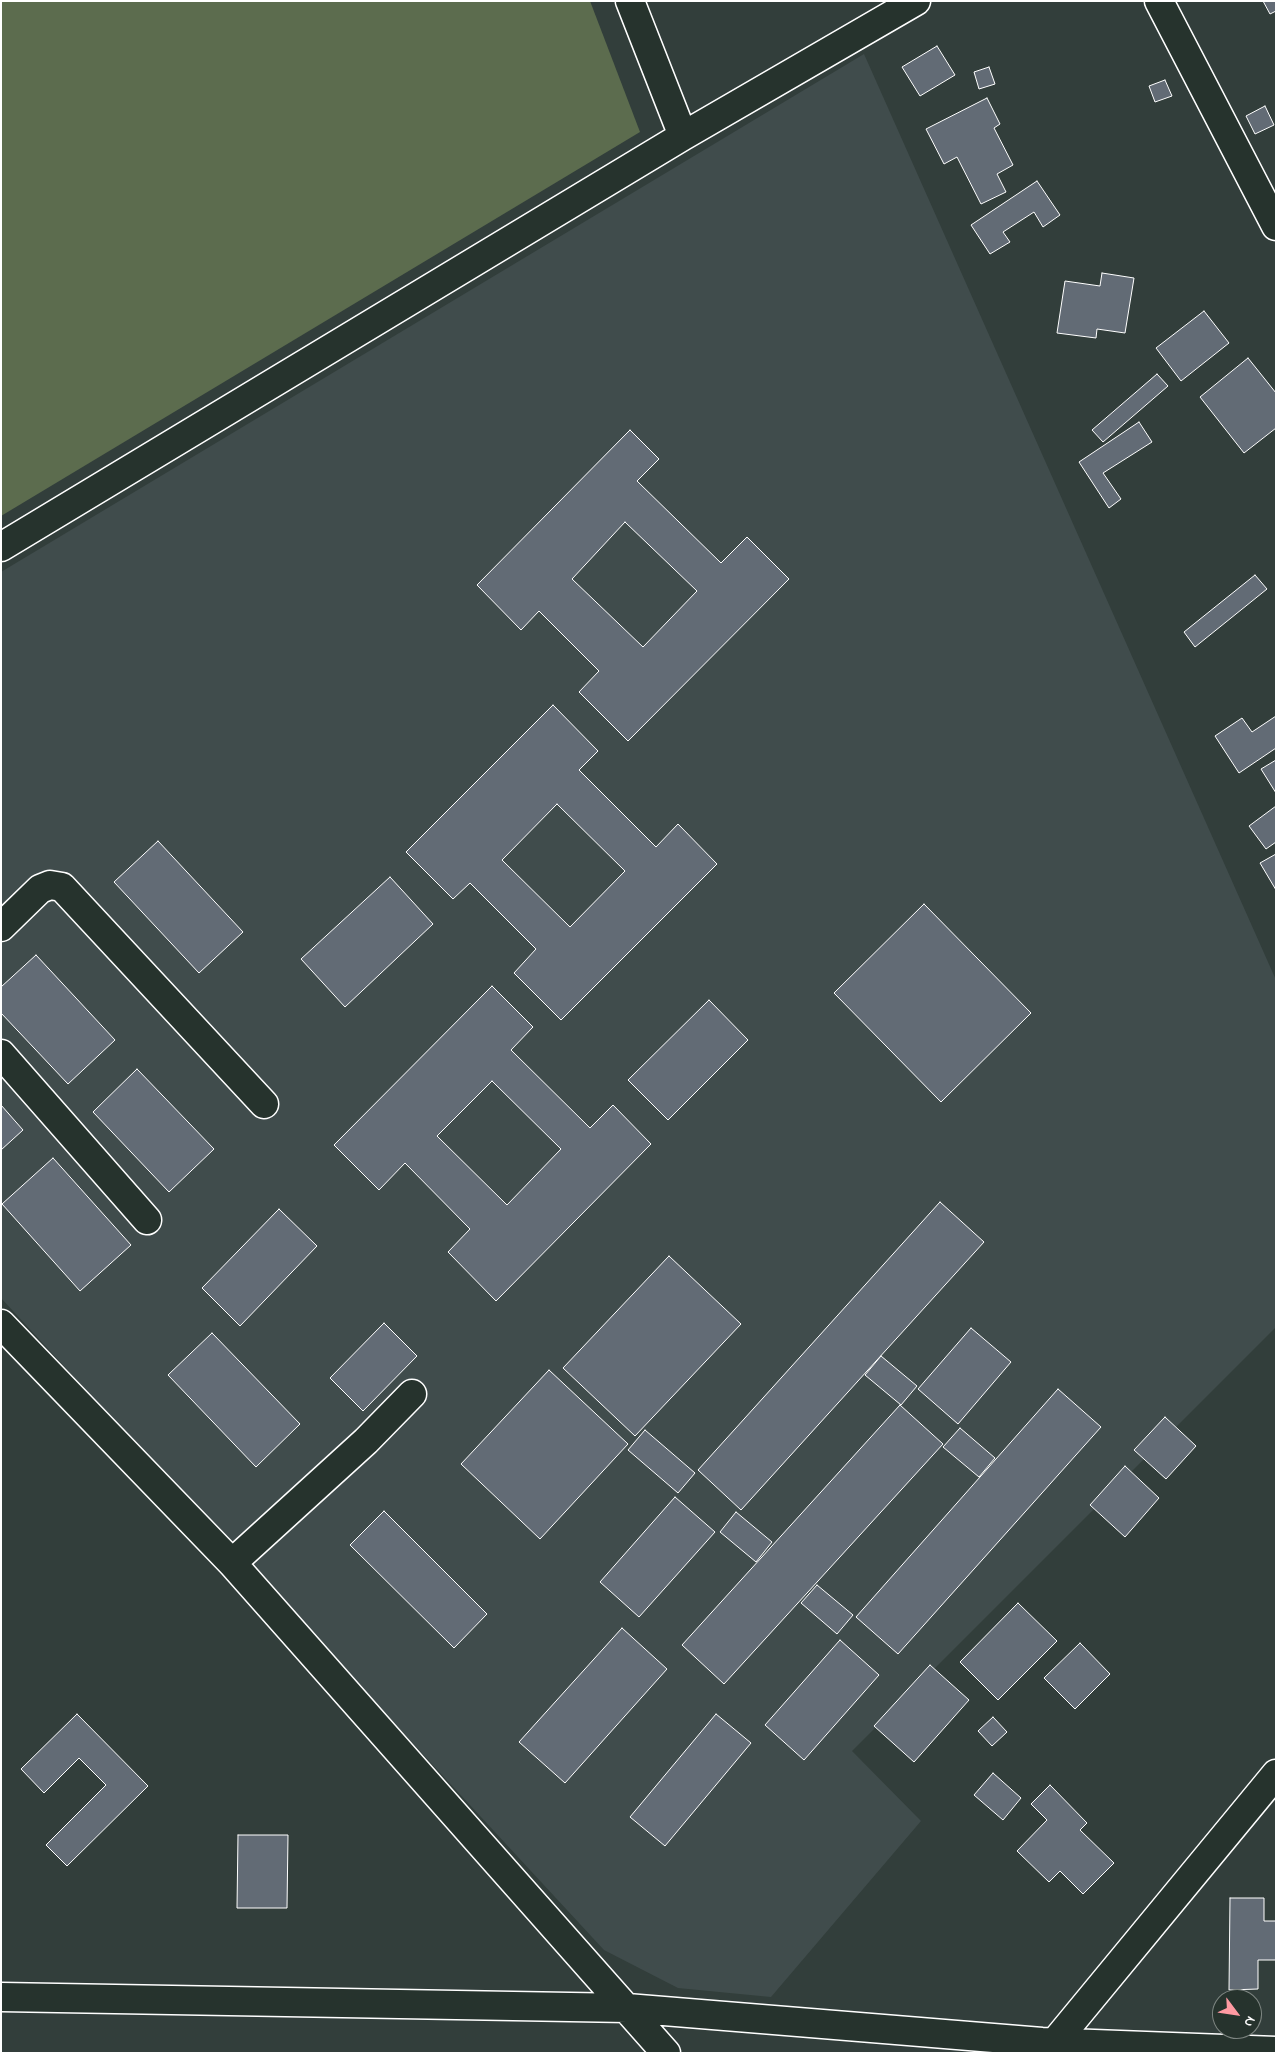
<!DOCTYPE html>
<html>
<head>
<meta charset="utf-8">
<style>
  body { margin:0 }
  #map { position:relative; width:1277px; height:2054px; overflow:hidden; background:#323e3b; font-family:"Indie Flower",sans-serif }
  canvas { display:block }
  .frame { position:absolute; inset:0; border:2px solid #fff; pointer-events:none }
  .north { position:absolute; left:1212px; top:1989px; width:50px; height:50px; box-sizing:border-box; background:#26332d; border:1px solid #7d8581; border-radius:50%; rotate:121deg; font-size:14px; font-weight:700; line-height:20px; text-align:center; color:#fff }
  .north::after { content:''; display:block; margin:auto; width:18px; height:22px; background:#ff9aa2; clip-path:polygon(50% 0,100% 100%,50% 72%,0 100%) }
</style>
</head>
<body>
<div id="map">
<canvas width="1277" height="2054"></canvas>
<div class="frame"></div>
<div class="north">N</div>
</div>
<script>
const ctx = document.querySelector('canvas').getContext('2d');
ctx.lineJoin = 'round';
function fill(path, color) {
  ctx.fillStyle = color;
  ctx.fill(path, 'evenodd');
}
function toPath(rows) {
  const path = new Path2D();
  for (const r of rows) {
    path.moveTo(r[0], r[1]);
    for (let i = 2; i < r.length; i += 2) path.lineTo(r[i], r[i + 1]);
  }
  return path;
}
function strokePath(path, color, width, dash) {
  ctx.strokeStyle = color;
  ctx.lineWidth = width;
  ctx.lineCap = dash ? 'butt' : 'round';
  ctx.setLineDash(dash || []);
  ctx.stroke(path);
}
const built = toPath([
  [864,54,1276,980,1276,1327,852,1751,921,1821,771,1997,678,1988,604,1950,1,1298,1,572]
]);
const green = toPath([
  [1,1,590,1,640,132,1,516]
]);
const building = toPath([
  [1263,1,1276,1,1276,11,1270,14,1263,1],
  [937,46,955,75,920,96,902,67,937,46],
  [989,67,995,84,979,89,974,72,989,67],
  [1165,80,1172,96,1155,102,1149,86,1165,80],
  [987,98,1000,124,994,128,1013,165,997,174,1006,192,981,204,957,157,944,164,926,129,987,98],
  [1265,106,1274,125,1255,134,1246,116,1265,106],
  [1037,181,1060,215,1043,227,1034,212,1003,232,1010,242,990,254,971,225,1037,181],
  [1102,273,1134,278,1125,333,1097,329,1096,338,1057,333,1065,281,1100,286,1102,273],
  [1204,311,1229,343,1181,381,1156,348,1204,311],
  [1248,358,1276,393,1276,428,1244,453,1200,397,1248,358],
  [1157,374,1168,386,1103,442,1092,430,1157,374],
  [1139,422,1152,442,1103,473,1121,499,1109,508,1079,462,1139,422],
  [630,430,659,459,637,481,721,563,747,537,789,579,628,741,579,692,599,671,539,611,521,630,477,585,630,430],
  [625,522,697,591,643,647,572,579,625,522],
  [1255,575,1267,589,1195,647,1184,632,1255,575],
  [553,705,598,751,579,770,656,847,678,824,717,864,561,1020,514,973,536,949,470,883,453,899,406,852,553,705],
  [557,804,625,871,570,927,502,860,557,804],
  [1276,716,1276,748,1239,773,1215,736,1242,718,1252,732,1276,716],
  [1276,760,1276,793,1261,769,1276,760],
  [1276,806,1276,842,1266,849,1249,826,1276,806],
  [158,841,243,932,199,973,114,882,158,841],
  [1276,854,1276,890,1260,863,1276,854],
  [390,877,433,924,345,1007,301,959,390,877],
  [924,904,1031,1013,941,1102,834,993,924,904],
  [36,955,115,1040,68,1084,1,1013,1,987,36,955],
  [492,986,533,1027,511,1050,590,1128,613,1105,651,1144,496,1301,448,1252,470,1229,405,1163,379,1190,334,1145,492,986],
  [492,1081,561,1149,507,1205,437,1136,492,1081],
  [709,1000,748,1040,668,1120,628,1080,709,1000],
  [137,1069,214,1149,169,1192,93,1112,137,1069],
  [1,1105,23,1130,1,1150,1,1105],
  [53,1158,131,1245,80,1291,2,1204,53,1158],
  [940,1202,984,1242,741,1510,698,1470,940,1202],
  [279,1209,317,1246,240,1326,202,1288,279,1209],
  [669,1256,741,1324,635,1436,563,1368,669,1256],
  [384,1323,417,1356,363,1411,330,1378,384,1323],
  [971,1328,1011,1362,958,1424,918,1389,971,1328],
  [212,1333,300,1424,256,1467,168,1375,212,1333],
  [881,1356,917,1386,901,1405,865,1375,881,1356],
  [549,1370,628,1444,540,1539,461,1464,549,1370],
  [1058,1389,1101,1427,898,1654,856,1617,1058,1389],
  [900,1405,943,1444,724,1684,682,1645,900,1405],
  [1165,1417,1196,1446,1166,1479,1134,1450,1165,1417],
  [960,1428,995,1458,979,1477,943,1447,960,1428],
  [645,1430,695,1473,678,1493,628,1450,645,1430],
  [1125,1466,1159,1498,1125,1537,1090,1505,1125,1466],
  [675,1497,715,1532,639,1617,600,1582,675,1497],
  [384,1511,487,1614,454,1648,350,1545,384,1511],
  [736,1512,772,1542,756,1562,720,1532,736,1512],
  [817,1585,853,1615,837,1634,801,1603,817,1585],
  [1018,1603,1057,1641,998,1700,960,1662,1018,1603],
  [622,1628,667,1669,565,1783,519,1742,622,1628],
  [840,1640,879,1675,804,1760,765,1725,840,1640],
  [1080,1643,1110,1674,1075,1709,1044,1678,1080,1643],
  [930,1665,969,1700,914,1762,874,1726,930,1665],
  [77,1714,148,1786,67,1866,46,1845,106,1785,79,1758,44,1793,21,1769,77,1714],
  [716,1714,751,1743,665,1846,630,1817,716,1714],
  [993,1717,1007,1732,992,1746,978,1731,993,1717],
  [993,1773,1021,1798,1003,1820,974,1795,993,1773],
  [1050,1785,1087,1823,1080,1830,1114,1863,1083,1894,1060,1871,1049,1882,1017,1851,1047,1820,1031,1804,1050,1785],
  [238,1835,288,1835,287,1908,237,1908,238,1835],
  [1230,1898,1264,1898,1264,1921,1276,1921,1276,1960,1258,1960,1258,1989,1229,1990,1230,1898]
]);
const minor = toPath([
  [630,1,683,136],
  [1159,1,1276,226],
  [1,547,683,136,916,1],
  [1,927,40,889,50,885,62,887,264,1104],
  [1,1054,147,1220],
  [1,1324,232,1563,666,2053],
  [232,1563,366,1441,412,1394],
  [1,1997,627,2008,1042,2042,1276,2051],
  [1055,2042,1276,1774]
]);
fill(built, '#404c4c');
fill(green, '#5c6c4e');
fill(building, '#626b75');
strokePath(building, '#fff', 1);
strokePath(minor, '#fff', 31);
strokePath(minor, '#26332d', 28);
</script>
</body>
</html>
